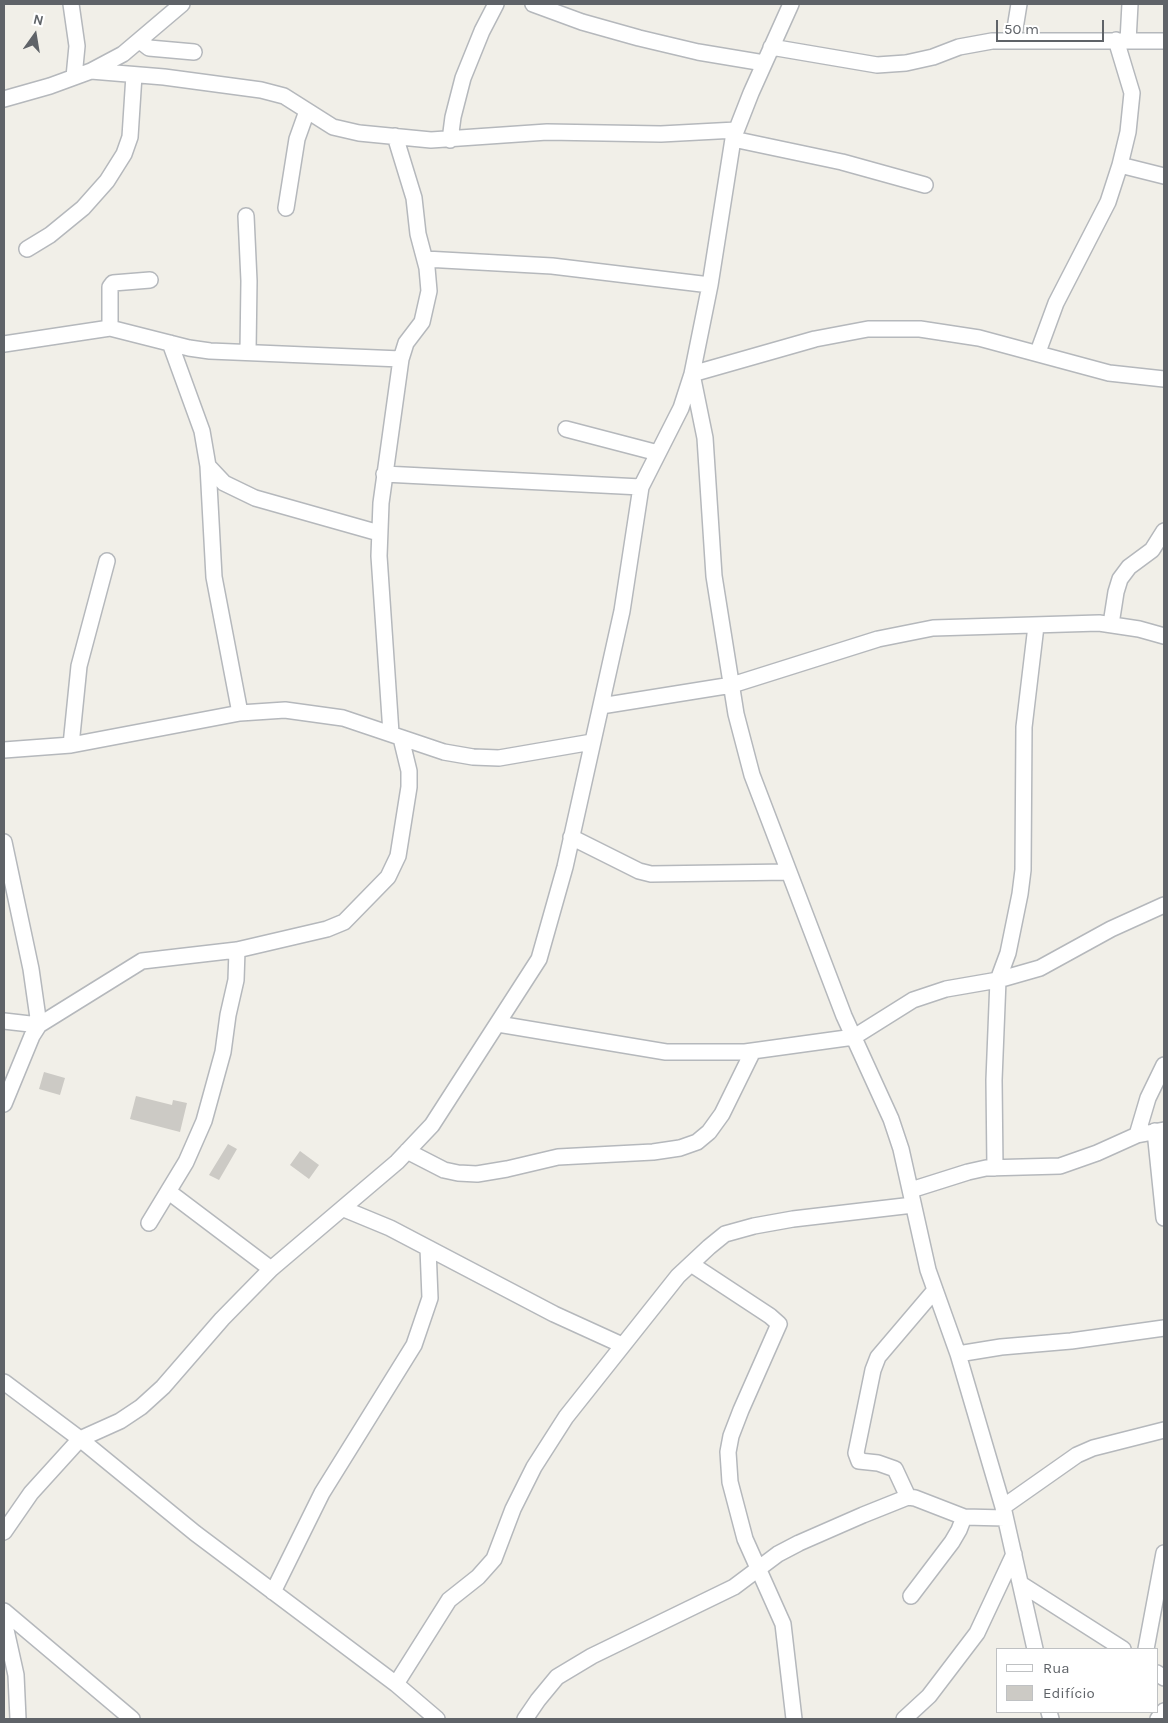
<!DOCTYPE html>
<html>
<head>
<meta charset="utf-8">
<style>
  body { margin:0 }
  #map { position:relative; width:1168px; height:1723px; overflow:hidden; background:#f1efe8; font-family:Karla,sans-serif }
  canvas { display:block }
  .frame { position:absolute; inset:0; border:5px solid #5f6368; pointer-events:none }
  .legend { position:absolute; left:996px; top:1648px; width:162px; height:65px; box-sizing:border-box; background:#fff; border:1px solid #bfc1c3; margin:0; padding:6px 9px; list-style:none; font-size:15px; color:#5f6368 }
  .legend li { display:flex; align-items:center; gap:10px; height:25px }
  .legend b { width:25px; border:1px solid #bfc1c3 }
  .north { position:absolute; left:10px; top:10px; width:50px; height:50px; -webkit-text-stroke:4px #fff; paint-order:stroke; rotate:13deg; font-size:14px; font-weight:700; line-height:20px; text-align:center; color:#5f6368 }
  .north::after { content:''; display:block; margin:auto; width:18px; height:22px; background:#5f6368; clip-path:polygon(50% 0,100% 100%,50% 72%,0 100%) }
  .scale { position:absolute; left:996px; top:20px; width:108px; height:22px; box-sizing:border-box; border:2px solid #5f6368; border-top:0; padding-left:6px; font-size:15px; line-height:18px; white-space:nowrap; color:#5f6368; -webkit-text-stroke:4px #fff; paint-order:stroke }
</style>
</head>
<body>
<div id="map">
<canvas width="1168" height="1723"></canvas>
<div class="frame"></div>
<ul class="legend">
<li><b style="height:6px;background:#fff"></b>Rua</li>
<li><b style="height:14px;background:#cccac5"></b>Edifício</li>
</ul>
<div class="north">N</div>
<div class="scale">50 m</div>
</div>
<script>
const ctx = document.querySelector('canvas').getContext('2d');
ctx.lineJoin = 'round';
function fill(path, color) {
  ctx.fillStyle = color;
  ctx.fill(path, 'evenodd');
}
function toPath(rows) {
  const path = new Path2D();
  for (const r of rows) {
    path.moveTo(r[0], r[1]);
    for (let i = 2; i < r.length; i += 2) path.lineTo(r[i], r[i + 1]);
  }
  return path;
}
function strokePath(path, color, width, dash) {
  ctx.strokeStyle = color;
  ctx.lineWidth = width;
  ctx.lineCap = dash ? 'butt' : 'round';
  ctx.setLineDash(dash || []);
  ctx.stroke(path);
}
const building = toPath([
  [44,1072,65,1078,60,1095,39,1089],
  [136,1096,172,1105,173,1100,187,1103,180,1132,130,1119],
  [228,1144,237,1149,219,1180,209,1175],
  [300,1151,319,1165,309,1179,290,1165]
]);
const minor = toPath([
  [71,4,77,46,74,77],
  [533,4,582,22,639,38,698,52,764,63],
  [791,4,751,93,733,139,710,285,692,374,705,438,714,576,736,714,752,775,844,1016,891,1119,901,1149,928,1270,958,1354,1003,1507,1035,1649],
  [140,41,149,48,194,52],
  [1013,41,1019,4],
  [1128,41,1130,4],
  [771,47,877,65,906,63,933,57,959,47,992,41,1164,41],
  [91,71,164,77,261,90,284,96,333,127,359,133,431,140,547,132,661,134,736,130],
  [4,99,50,86,91,71,123,54,182,4],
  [733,139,842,162,925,185],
  [450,140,453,117,463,78,482,31,496,4],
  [1120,165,1164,176],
  [286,208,297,139,307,111],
  [246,216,249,281,248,351],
  [27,249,50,235,83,208,107,181,124,154,130,137,134,75],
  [425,259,552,266,710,285],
  [110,328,110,287,113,283,150,280],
  [170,343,202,431,208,466,214,577,240,713],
  [4,344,110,328,189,348,210,351,401,359],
  [1038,352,1056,303,1108,202,1120,165,1128,132,1132,93,1116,40],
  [566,429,658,453],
  [208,466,224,483,255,498,379,533],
  [384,474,641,487],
  [1111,624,1116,592,1120,579,1129,567,1152,550,1164,531],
  [601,706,732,685,878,639,933,628,1099,623,1139,629,1164,636],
  [391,733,379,556,381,503,401,359,406,343,422,322,429,291,427,268,418,234,414,198,395,136],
  [71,745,79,666,107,561],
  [4,750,71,745,240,713,285,710,343,718,444,752,473,757,499,758,592,742],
  [571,837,639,871,651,874,789,872],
  [4,842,31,969,39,1025],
  [4,1021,39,1025],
  [498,1024,666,1052,745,1052,854,1037,913,1000,946,989,998,980,1040,968,1111,929,1164,905],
  [4,1104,32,1036,39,1025,142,961,237,950,327,929,344,922,388,877,398,856,409,787,409,771,401,738],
  [1155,1131,1164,1218],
  [1137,1135,1148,1098,1164,1065],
  [407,1151,444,1170,458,1173,477,1174,507,1169,558,1157,653,1152,680,1148,697,1142,709,1132,722,1114,753,1051],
  [995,1168,994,1080,998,980,1008,953,1020,894,1023,870,1024,727,1036,626],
  [911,1190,968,1172,986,1168,1060,1166,1097,1153,1137,1135,1164,1130],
  [169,1192,271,1269],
  [344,1209,390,1228,554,1314,622,1345],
  [149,1223,186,1162,204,1121,223,1052,228,1015,236,980,237,950],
  [691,1264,770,1316,779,1324,741,1410,731,1436,728,1452,730,1482,745,1539,783,1624,794,1719],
  [958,1354,1001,1347,1071,1341,1164,1328],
  [4,1382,80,1439,195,1533,396,1684,437,1719],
  [908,1497,895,1469,878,1463,859,1461,856,1453,873,1370,878,1357,935,1290],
  [1003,1507,1077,1455,1093,1448,1164,1430],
  [4,1532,31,1493,80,1439,120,1421,141,1407,163,1387,222,1319,271,1269,397,1162,432,1125,539,959,565,867,622,611,641,487,681,408,692,374,815,339,868,329,920,329,979,338,1109,373,1164,379],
  [1021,1584,1123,1649],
  [273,1592,322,1493,414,1345,430,1298,428,1248],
  [911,1596,952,1542,959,1530,964,1517],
  [4,1611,132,1719],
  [4,1621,16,1675,18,1719],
  [1146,1649,1164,1553],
  [1157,1673,1164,1678],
  [396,1684,449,1600,478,1577,494,1559,513,1509,534,1467,566,1417,678,1276,709,1247,725,1234,754,1226,793,1219,913,1205],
  [1049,1712,1051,1719],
  [525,1719,538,1700,557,1677,592,1656,734,1587,778,1554,799,1543,863,1515,908,1497,915,1498,964,1517,1005,1518],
  [904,1719,929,1696,977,1633,1014,1554],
  [1158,1719,1164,1711]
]);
fill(building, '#cccac5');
strokePath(minor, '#b5b8bc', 18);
strokePath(minor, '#fff', 15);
</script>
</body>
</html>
